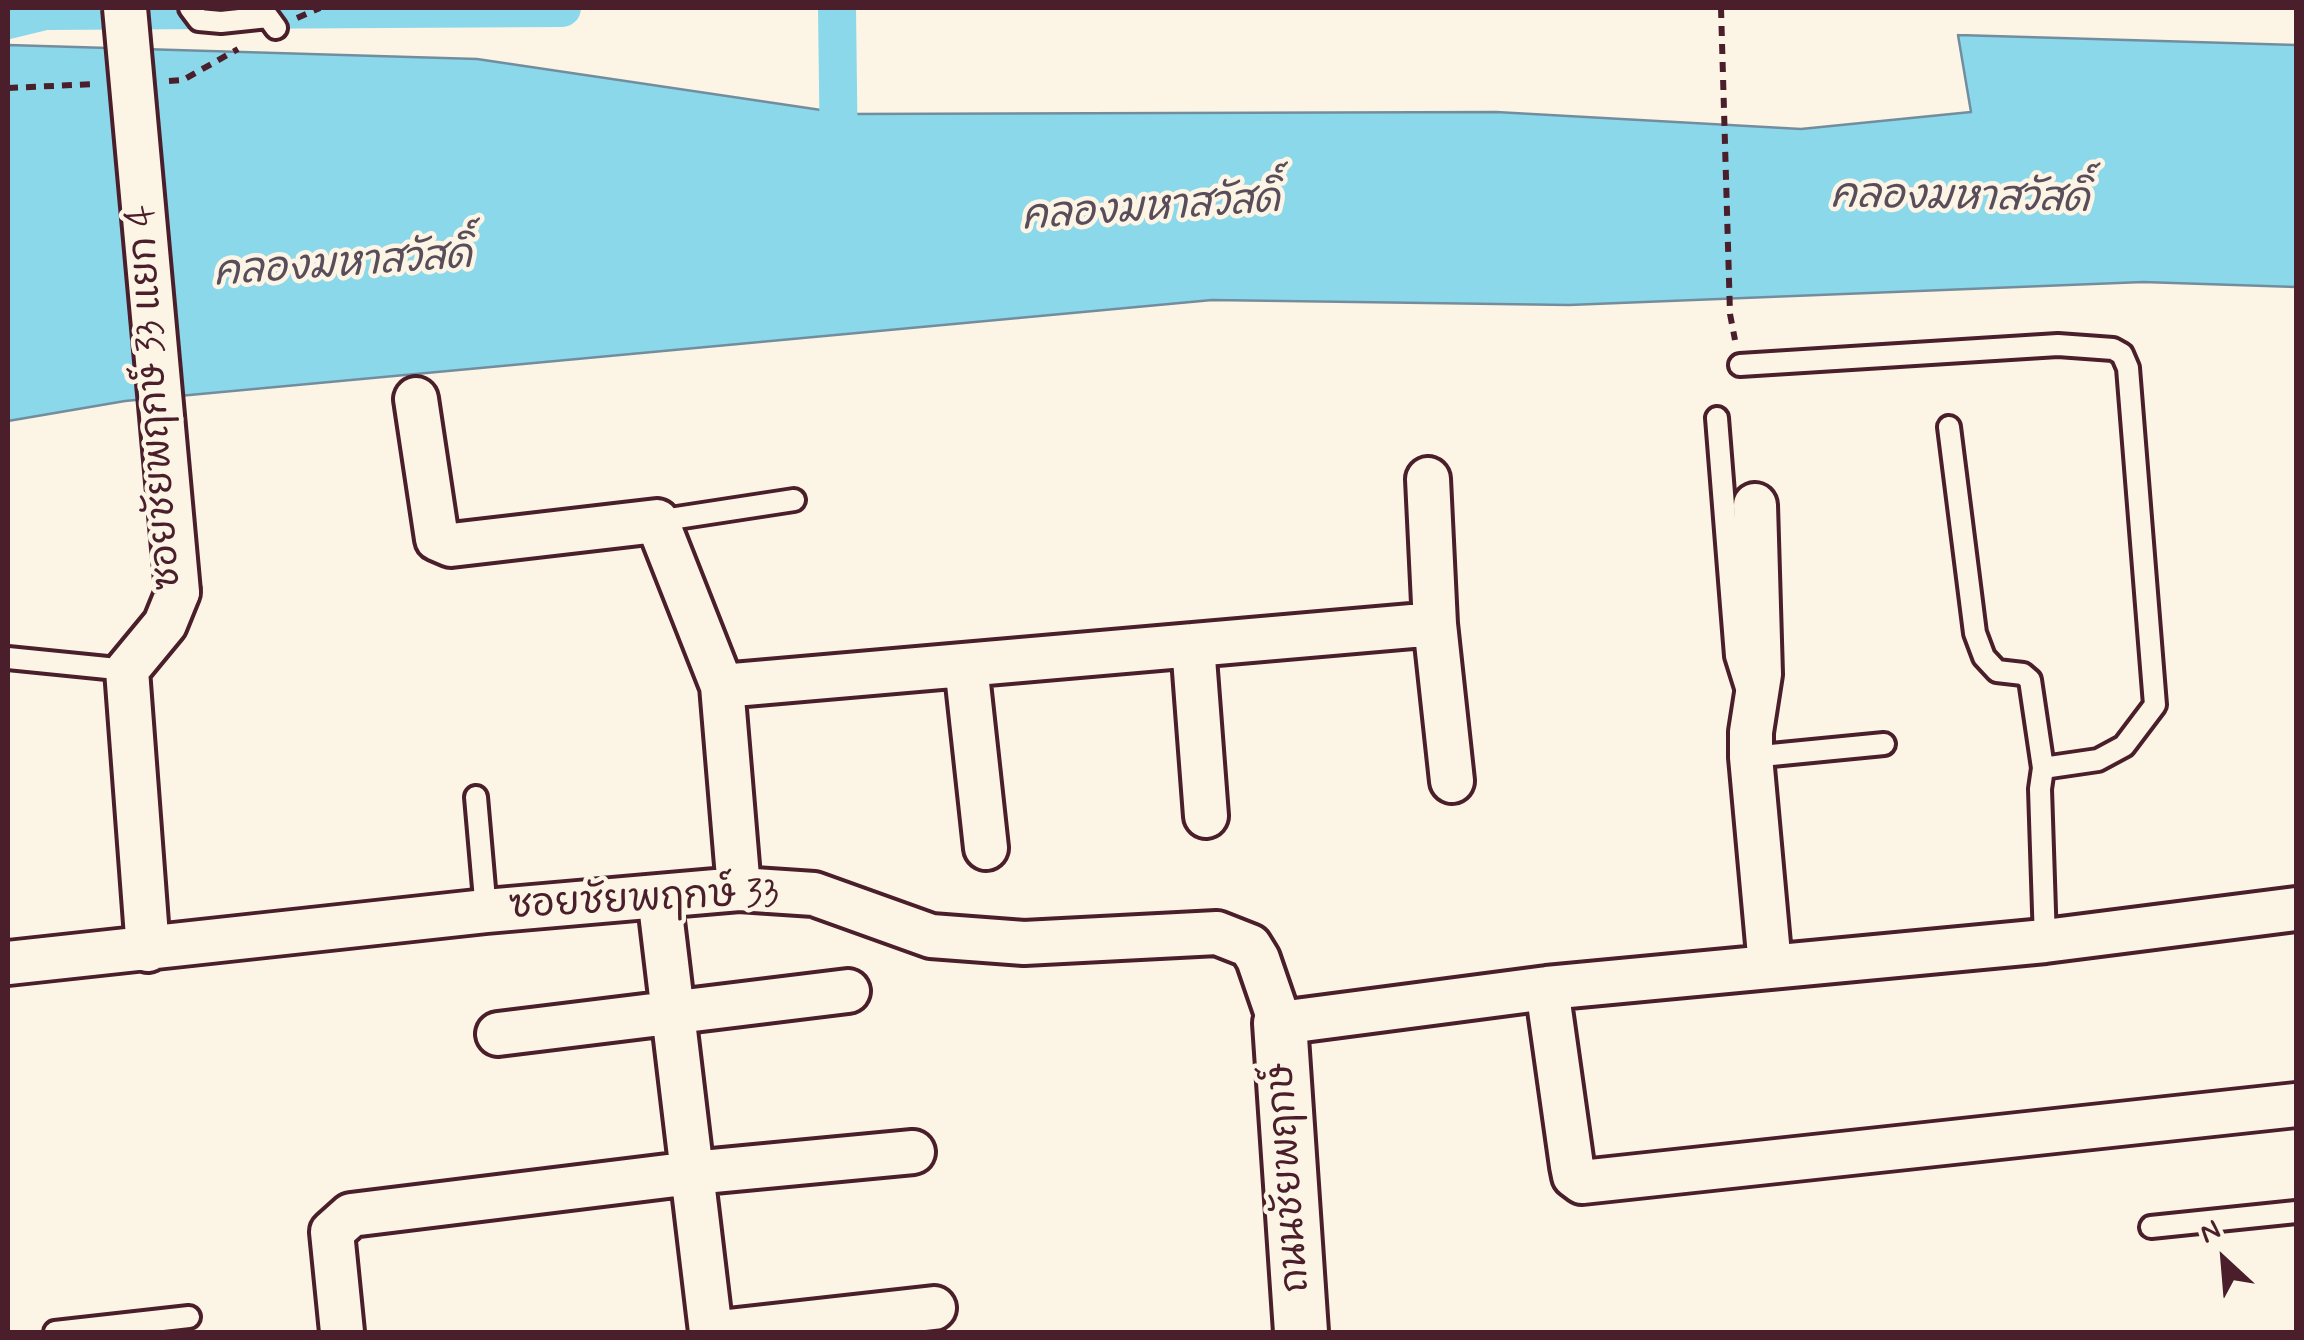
<!DOCTYPE html>
<html>
<head>
<meta charset="utf-8">
<style>
  body { margin:0 }
  #map { position:relative; width:2304px; height:1340px; overflow:hidden; background:#fcf5e5; font-family:Mynerve,sans-serif }
  canvas { display:block }
  .frame { position:absolute; inset:0; border:10px solid #4a1f2b; pointer-events:none }
  .north { position:absolute; left:2174px; top:1210px; width:100px; height:100px; -webkit-text-stroke:8px #fcf5e5; paint-order:stroke; rotate:334deg; font-size:28px; font-weight:700; line-height:40px; text-align:center; color:#4a1f2b }
  .north::after { content:''; display:block; margin:auto; width:35px; height:45px; background:#4a1f2b; clip-path:polygon(50% 0,100% 100%,50% 72%,0 100%) }
</style>
</head>
<body>
<div id="map">
<canvas width="2304" height="1340"></canvas>
<div class="frame"></div>
<div class="north">N</div>
</div>
<script>
const ctx = document.querySelector('canvas').getContext('2d');
ctx.lineJoin = 'round';
function fill(path, color) {
  ctx.fillStyle = color;
  ctx.fill(path, 'evenodd');
}
function toPath(rows) {
  const path = new Path2D();
  for (const r of rows) {
    path.moveTo(r[0], r[1]);
    for (let i = 2; i < r.length; i += 2) path.lineTo(r[i], r[i + 1]);
  }
  return path;
}
function strokePath(path, color, width, dash) {
  ctx.strokeStyle = color;
  ctx.lineWidth = width;
  ctx.lineCap = dash ? 'butt' : 'round';
  ctx.setLineDash(dash || []);
  ctx.stroke(path);
}
function label(font, color, halo, rows, align = 'center') {
  ctx.font = font + ' Mynerve,"Playpen Sans Thai",sans-serif';
  ctx.lineWidth = 9;
  ctx.setLineDash([]);
  ctx.textBaseline = 'middle';
  ctx.strokeStyle = halo;
  ctx.fillStyle = color;
  for (const [text, x, y, turn = 0] of rows) {
    ctx.save();
    ctx.translate(x, y);
    ctx.rotate((+turn || 0) * Math.PI / 180);
    ctx.textAlign = isNaN(turn) ? turn : align;
    if (halo) ctx.strokeText(text, 0, 0);
    ctx.fillText(text, 0, 0);
    ctx.restore();
  }
}
const water = toPath([
  [1958,35,2296,45,2296,287,2143,282,1569,305,1212,300,125,401,8,421,8,45,477,59,848,114,1496,112,1801,129,1971,112,1958,35]
]);
const canal = toPath([
  [837,8,839,165],
  [8,20,45,11,562,8]
]);
const path = toPath([
  [1721,8,1730,314,1735,340],
  [297,18,320,8],
  [169,81,183,80,238,49],
  [8,88,96,84]
]);
const service = toPath([
  [190,8,199,20,221,22,268,17,276,28],
  [1740,365,2058,345,2113,349,2122,354,2128,368,2155,705,2124,746,2098,760,2043,768,2040,789,2045,941],
  [1717,418,1736,656,1746,688],
  [1949,427,1975,633,1984,657,1997,671,2023,674,2030,680,2043,768],
  [657,521,794,500],
  [8,658,127,670],
  [1751,757,1884,744],
  [476,797,486,911],
  [2151,1227,2296,1212],
  [55,1332,189,1317]
]);
const minor = toPath([
  [416,399,437,539,451,545,657,521,722,686,739,889],
  [1428,479,1435,624],
  [1755,505,1760,674,1751,732,1751,757,1770,966],
  [1193,645,1206,816],
  [966,665,986,848],
  [722,686,1435,624,1452,781],
  [659,896,711,1332],
  [148,950,127,670,165,624,178,592],
  [8,963,486,911,739,889,814,894,931,936,1024,943,1217,933,1250,946,1258,959,1280,1023,1547,988,2045,941,2296,909],
  [1547,988,1572,1166,1574,1176,1582,1182,2296,1105],
  [498,1034,848,991],
  [342,1332,332,1232,351,1215,692,1173,913,1152],
  [719,1332,934,1308]
]);
const tertiary = toPath([
  [1280,1023,1301,1332]
]);
const minorBridge = toPath([
  [125,8,178,592]
]);
const streetNames = [
  ["ซอยชัยพฤกษ์ 33 แยก 4",157,397,-94],
  ["ซอยชัยพฤกษ์ 33",644,902,-3],
  ["ถนนชัยพฤกษ์",1291,1178,-94]
];
const waterNames = [
  ["คลองมหาสวัสดิ์",1960,200,1],
  ["คลองมหาสวัสดิ์",1151,211,-4],
  ["คลองมหาสวัสดิ์",343,267,-4]
];
fill(water, '#8cd8eb');
strokePath(water, '#728e9e', 2.5);
strokePath(canal, '#8cd8eb', 38);
strokePath(service, '#4a1f2b', 28);
strokePath(minor, '#4a1f2b', 50);
strokePath(tertiary, '#4a1f2b', 60);
strokePath(path, '#4a1f2b', 6, [10, 8]);
strokePath(service, '#fcf5e5', 20);
strokePath(minor, '#fcf5e5', 42);
strokePath(tertiary, '#fcf5e5', 52);
strokePath(minorBridge, '#4a1f2b', 50, []);
strokePath(minorBridge, '#fcf5e5', 42);
label('38px', '#4a1f2b', '#fcf5e5', streetNames);
label('italic 40px', '#5a4d5b', '#fcf5e5', waterNames);
</script>
</body>
</html>
